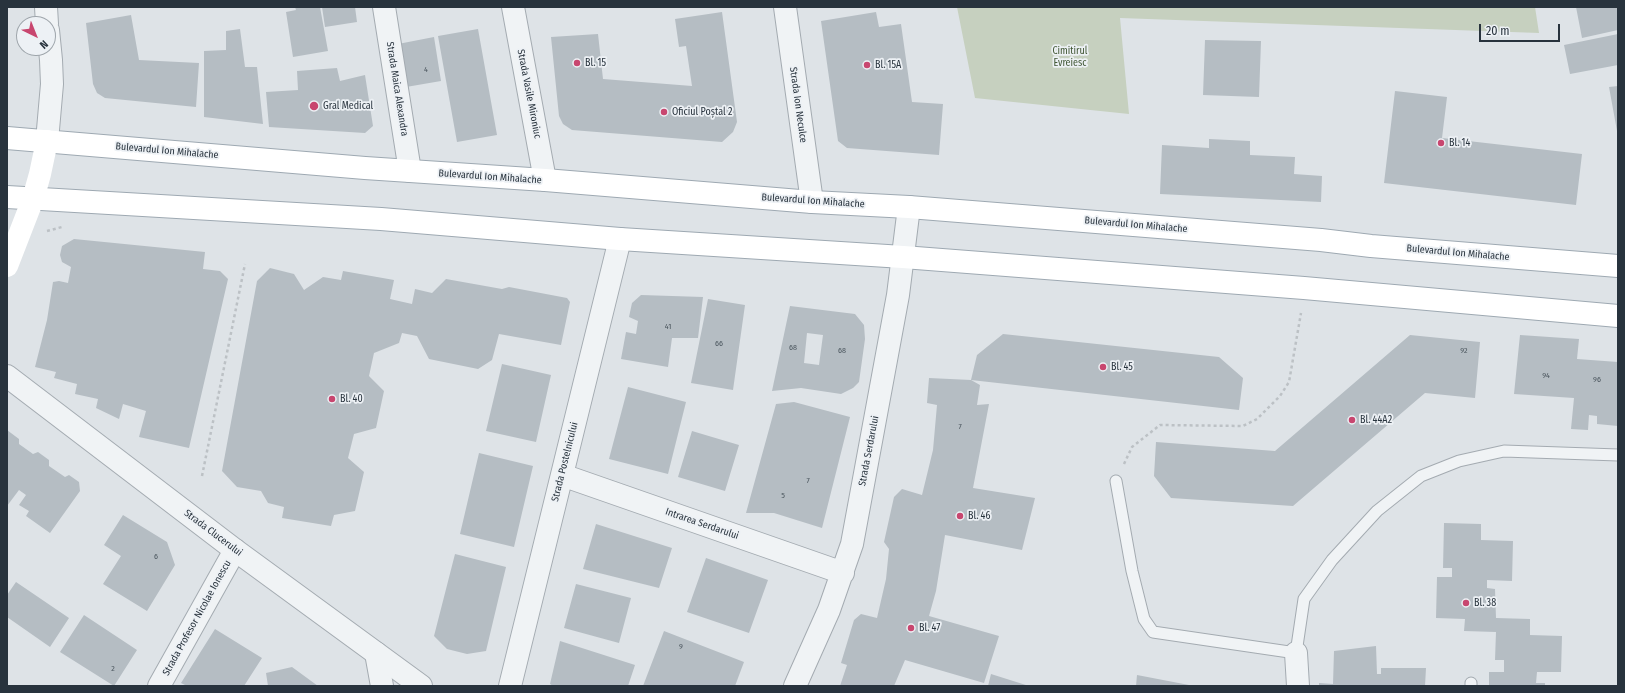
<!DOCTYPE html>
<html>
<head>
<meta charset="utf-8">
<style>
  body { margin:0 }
  #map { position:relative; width:1625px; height:693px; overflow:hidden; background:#dee3e7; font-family:"Fira Sans Condensed",sans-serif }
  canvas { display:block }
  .frame { position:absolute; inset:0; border:8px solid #28333d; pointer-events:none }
  .north { position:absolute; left:16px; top:16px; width:40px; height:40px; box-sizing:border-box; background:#edf1f5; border:1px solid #9ea5ab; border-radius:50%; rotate:137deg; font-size:11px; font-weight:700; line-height:16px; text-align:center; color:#28333d }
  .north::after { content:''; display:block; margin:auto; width:14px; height:18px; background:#c8466f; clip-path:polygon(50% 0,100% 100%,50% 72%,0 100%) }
  .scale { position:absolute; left:1479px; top:24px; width:81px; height:18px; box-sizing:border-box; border:2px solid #28333d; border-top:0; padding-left:5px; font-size:12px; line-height:14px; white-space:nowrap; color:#28333d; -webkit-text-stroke:3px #edf1f5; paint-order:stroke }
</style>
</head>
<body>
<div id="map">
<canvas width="1625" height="693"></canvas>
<div class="frame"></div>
<div class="north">N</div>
<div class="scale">20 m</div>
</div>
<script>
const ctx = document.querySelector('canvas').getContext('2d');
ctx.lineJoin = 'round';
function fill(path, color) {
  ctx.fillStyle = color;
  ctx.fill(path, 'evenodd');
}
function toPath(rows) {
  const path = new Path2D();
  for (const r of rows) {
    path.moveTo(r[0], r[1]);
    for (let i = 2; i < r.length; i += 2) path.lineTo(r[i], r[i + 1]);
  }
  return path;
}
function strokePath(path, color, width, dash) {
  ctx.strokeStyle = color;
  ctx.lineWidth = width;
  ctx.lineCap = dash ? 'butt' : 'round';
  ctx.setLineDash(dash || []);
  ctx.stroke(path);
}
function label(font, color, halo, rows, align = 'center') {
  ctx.font = font + ' "Fira Sans Condensed",sans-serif';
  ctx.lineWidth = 3.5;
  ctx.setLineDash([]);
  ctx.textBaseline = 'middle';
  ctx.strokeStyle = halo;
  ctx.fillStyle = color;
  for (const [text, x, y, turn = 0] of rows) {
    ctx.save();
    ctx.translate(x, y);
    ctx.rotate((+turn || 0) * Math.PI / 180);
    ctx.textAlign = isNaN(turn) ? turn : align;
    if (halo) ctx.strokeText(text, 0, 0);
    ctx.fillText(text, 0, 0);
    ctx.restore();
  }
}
const green = toPath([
  [957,7,1535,7,1539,33,1120,18,1129,114,975,98]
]);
const building = toPath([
  [295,7,320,7,328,51,293,57,286,12,296,10],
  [322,7,355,7,357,22,325,27],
  [1576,7,1618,7,1618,30,1582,38],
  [722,12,737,122,733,132,722,142,572,130,563,124,559,116,551,37,598,34,603,79,692,86,686,46,679,47,675,19],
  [876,12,879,27,901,24,912,102,943,104,939,155,847,148,838,141,821,21],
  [131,15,139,60,199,63,196,107,105,98,97,93,93,84,86,23],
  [240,29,245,67,257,67,263,124,204,117,204,51,226,50,226,31],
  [478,29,497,135,457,142,438,36],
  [1618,34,1618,65,1570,74,1564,45],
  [434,37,441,81,406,87,398,44],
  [1205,40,1261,41,1259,97,1203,95],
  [337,68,340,81,365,75,373,126,365,133,269,127,266,92,298,90,297,71],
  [1618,86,1618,131,1617,131,1609,87],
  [1395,91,1447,97,1442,138,1582,154,1576,205,1384,183],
  [1209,139,1250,141,1250,155,1295,157,1294,174,1322,176,1321,202,1160,194,1162,145,1209,148],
  [74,239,205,252,203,269,220,271,228,279,189,448,139,437,146,411,123,404,119,419,96,408,98,399,75,394,77,384,54,378,56,372,35,367,47,320,53,282,59,281,68,283,71,267,62,262,60,255,62,246],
  [270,268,294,274,304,290,323,277,341,280,343,271,394,280,390,299,412,304,415,289,432,293,446,279,502,289,509,287,567,298,570,302,561,345,499,334,492,360,478,369,429,359,417,336,402,333,399,343,374,353,369,376,384,391,376,428,354,434,348,458,364,472,355,511,334,515,331,526,282,518,284,507,268,503,261,491,237,487,222,471,257,281],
  [641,295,703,297,698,338,672,338,668,367,621,359,626,332,636,334,638,321,629,317,632,303],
  [708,299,745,305,733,390,691,383],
  [790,306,855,314,864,325,865,339,859,382,853,388,841,394,801,388,772,391],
  [807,333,823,335,819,365,804,363],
  [1003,334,1219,357,1243,378,1239,410,971,380,977,355],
  [1410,335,1480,342,1475,398,1425,393,1293,506,1171,498,1154,476,1156,442,1275,451],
  [1520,335,1579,339,1577,359,1618,362,1618,426,1597,424,1597,416,1589,415,1588,430,1571,429,1574,398,1514,394],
  [502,364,551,375,536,442,486,431],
  [929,378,971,380,980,385,977,405,989,404,973,488,1035,498,1022,550,945,535,936,591,929,616,999,636,984,683,905,660,894,686,840,686,847,665,841,663,854,620,861,614,877,618,886,579,889,549,884,542,894,497,902,489,922,495,933,450,937,405,927,403],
  [628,387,686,402,668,474,609,459],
  [794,402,850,417,822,528,774,513,746,513,776,404],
  [7,430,19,439,19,444,33,454,38,452,49,460,49,466,65,477,69,475,79,482,80,491,50,533,26,516,29,511,19,505,26,495,19,490,7,506],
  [692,431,739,445,725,491,678,477],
  [479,453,533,466,514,547,460,534],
  [123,515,167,542,175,565,147,611,103,584,121,556,104,545],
  [1444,523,1481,524,1481,540,1513,541,1512,581,1487,580,1487,588,1495,589,1496,618,1530,619,1530,635,1562,636,1561,672,1537,672,1536,683,1545,683,1545,686,1489,686,1489,672,1504,672,1504,660,1495,660,1496,632,1464,631,1465,619,1436,618,1437,577,1452,577,1452,568,1443,568],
  [596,524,672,548,659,588,583,569],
  [455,554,506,567,486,651,467,654,447,649,434,636],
  [706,558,768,580,749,633,687,612],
  [16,582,69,618,50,647,7,617,7,595],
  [576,584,631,598,619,643,564,628],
  [84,615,137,650,114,686,60,652],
  [215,629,262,658,244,686,187,686,181,683],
  [664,631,744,662,735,686,643,686],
  [560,641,635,665,628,686,553,686,550,684],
  [1376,646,1377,674,1381,674,1381,668,1426,668,1425,686,1319,686,1319,683,1333,684,1334,651],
  [292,667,318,686,268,686,266,673],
  [991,674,1029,686,988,686],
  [1137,675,1189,685,1189,686,1136,686]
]);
const path = toPath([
  [47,231,62,227],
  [1124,464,1132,447,1160,425,1243,426,1257,419,1280,396,1289,382,1301,313],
  [202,476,245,264]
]);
const service = toPath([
  [1116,481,1132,571,1144,619,1153,632,1296,653,1304,599,1332,560,1377,511,1421,476,1459,461,1504,451,1618,455],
  [1471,683,1471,686]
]);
const minor = toPath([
  [46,7,47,24],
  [384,7,410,171],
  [513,7,545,180],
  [785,7,812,202],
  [47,141,52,84,51,60,48,30],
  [562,475,843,573],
  [376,653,382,686],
  [1296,653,1298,686],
  [159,686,235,550],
  [510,686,620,239],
  [795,686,829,610,852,544,898,295,909,207]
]);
const tertiary = toPath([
  [7,376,235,550,421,686]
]);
const secondary = toPath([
  [7,266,33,199,40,174,47,141]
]);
const primary = toPath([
  [7,138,365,168,545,180,812,202,909,207,1321,240,1371,246,1618,266],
  [7,197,381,219,620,239,903,257,1304,288,1618,316]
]);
const markers = [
  [577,63,4,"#c8466f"],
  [867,65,4,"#c8466f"],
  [314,106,5,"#c8466f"],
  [664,112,4,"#c8466f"],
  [1441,143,4,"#c8466f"],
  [1103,367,4,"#c8466f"],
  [332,399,4,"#c8466f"],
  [1352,420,4,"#c8466f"],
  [960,516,4,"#c8466f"],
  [1466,603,4,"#c8466f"],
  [911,628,4,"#c8466f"]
];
const numberNames = [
  ["4",426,70],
  ["41",668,327],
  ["66",719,344],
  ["68",793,348],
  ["68",842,351],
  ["92",1464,351],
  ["94",1546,376],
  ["96",1597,380],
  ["7",960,427],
  ["7",808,481],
  ["5",783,496],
  ["6",156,557],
  ["9",681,647],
  ["2",113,669]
];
const parkNames = [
  ["Cimitirul",1070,51],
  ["Evreiesc",1070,63]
];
const poiNames = [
  ["Bl. 15",585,63],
  ["Bl. 15A",875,65],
  ["Gral Medical",323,106],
  ["Oficiul Poștal 2",672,112],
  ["Bl. 14",1449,143],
  ["Bl. 45",1111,367],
  ["Bl. 40",340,399],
  ["Bl. 44A2",1360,420],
  ["Bl. 46",968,516],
  ["Bl. 38",1474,603],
  ["Bl. 47",919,628]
];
const streetNames = [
  ["Strada Maica Alexandra",397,89,81],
  ["Strada Vasile Mironiuc",529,94,79],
  ["Strada Ion Neculce",798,105,82],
  ["Bulevardul Ion Mihalache",167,151,5],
  ["Bulevardul Ion Mihalache",490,177,4],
  ["Bulevardul Ion Mihalache",813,201,4],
  ["Bulevardul Ion Mihalache",1136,225,5],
  ["Bulevardul Ion Mihalache",1458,253,5],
  ["Strada Serdarului",869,451,-79],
  ["Strada Postelnicului",565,462,-76],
  ["Intrarea Serdarului",702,524,19],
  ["Strada Clucerului",213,533,37],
  ["Strada Profesor Nicolae Ionescu",197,618,-61]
];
fill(green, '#c6d0bf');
fill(building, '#b5bdc3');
strokePath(service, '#a4abb1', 13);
strokePath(minor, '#a4abb1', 24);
strokePath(tertiary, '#a4abb1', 24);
strokePath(primary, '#9ea9b2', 24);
strokePath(path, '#bcc1c5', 2.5, [3, 3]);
strokePath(service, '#f0f3f5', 11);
strokePath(minor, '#f0f3f5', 22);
strokePath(tertiary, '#f0f3f5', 22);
strokePath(secondary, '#fff', 22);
strokePath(primary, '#fff', 22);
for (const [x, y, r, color] of markers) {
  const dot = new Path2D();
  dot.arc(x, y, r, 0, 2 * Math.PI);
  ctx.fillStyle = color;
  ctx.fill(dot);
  strokePath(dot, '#edf1f5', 1.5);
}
label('8px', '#4b565e', null, numberNames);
label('10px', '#425836', '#edf1f5', parkNames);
label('10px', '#28333d', '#edf1f5', poiNames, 'left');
label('10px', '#28333d', '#edf1f5', streetNames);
</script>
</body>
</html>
